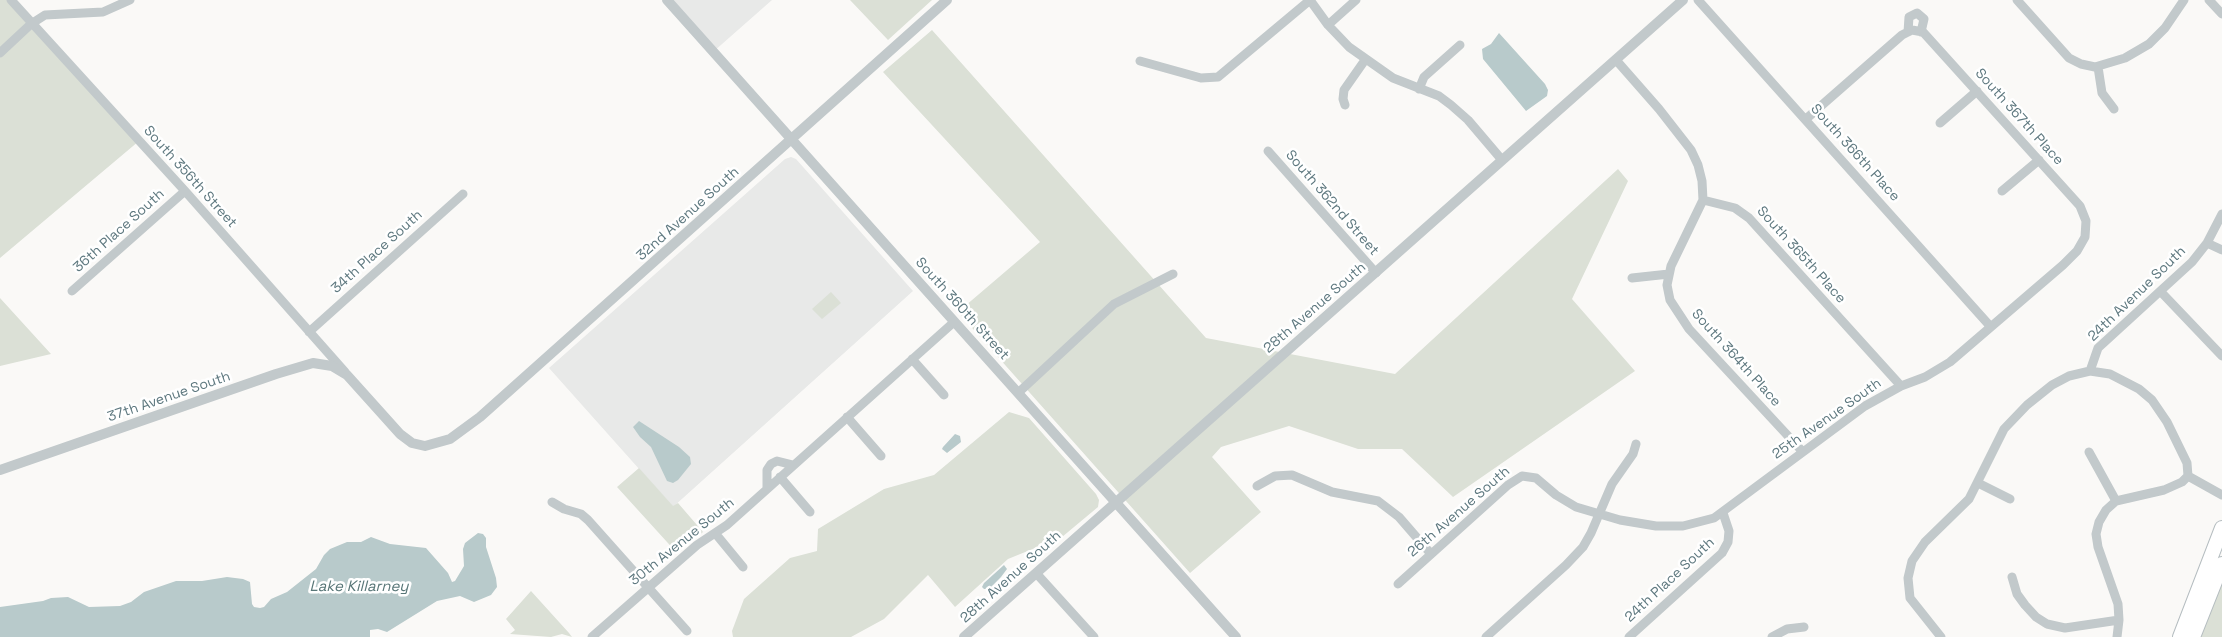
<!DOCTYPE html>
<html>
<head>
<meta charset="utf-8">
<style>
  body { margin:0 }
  canvas { display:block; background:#faf9f7 }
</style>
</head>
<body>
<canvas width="2222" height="637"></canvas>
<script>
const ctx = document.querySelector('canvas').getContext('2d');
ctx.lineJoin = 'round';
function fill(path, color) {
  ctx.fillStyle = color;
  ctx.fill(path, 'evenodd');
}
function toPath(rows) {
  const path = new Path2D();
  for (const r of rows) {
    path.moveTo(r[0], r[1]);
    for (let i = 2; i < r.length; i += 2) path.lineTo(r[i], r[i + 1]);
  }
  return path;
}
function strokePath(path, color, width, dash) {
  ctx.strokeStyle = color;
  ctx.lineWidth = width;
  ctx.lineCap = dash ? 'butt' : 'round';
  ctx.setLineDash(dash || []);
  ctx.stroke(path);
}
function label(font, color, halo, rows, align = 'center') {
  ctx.font = font + ' "Space Grotesk",sans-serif';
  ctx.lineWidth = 5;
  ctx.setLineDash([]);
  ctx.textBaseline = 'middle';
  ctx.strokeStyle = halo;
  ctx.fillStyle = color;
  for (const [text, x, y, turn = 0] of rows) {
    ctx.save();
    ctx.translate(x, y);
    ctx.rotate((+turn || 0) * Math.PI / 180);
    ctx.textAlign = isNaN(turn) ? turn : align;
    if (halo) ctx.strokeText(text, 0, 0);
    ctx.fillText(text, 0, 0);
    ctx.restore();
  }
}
const built = toPath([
  [667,0,772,0,713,52],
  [791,157,796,159,913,291,673,507,549,368,785,159]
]);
const green = toPath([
  [0,0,14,0,139,141,0,258],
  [850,0,932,0,888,40],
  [932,30,1206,338,1395,374,1618,169,1628,181,1572,299,1635,371,1453,497,1402,449,1358,449,1289,426,1221,447,1212,457,1261,512,1190,573,958,312,1040,242,883,72],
  [831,292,841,303,822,319,812,309],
  [0,298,51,354,0,366],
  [1009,412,1029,418,1096,494,1099,500,1098,507,1062,537,1008,559,955,607,928,575,884,619,851,637,733,637,732,631,744,599,790,558,817,551,818,529,884,489,934,475],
  [639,468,673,506,678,503,703,532,677,553,617,487],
  [2222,566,2222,637,2195,637],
  [531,591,569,633,572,637,562,634,551,637,510,634,515,630,506,619]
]);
const water = toPath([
  [1499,33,1545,84,1548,90,1547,96,1526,111,1483,59,1482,49,1491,44],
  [639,421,679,447,690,457,691,464,678,480,673,483,667,481,651,447,640,437,633,427],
  [955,434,960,436,961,442,947,453,942,449,943,447],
  [478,533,483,534,486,538,486,547,496,578,497,587,491,595,474,602,460,596,437,601,387,632,378,629,370,630,370,637,0,637,0,607,43,601,51,598,68,597,89,607,120,606,131,602,144,592,176,581,202,581,227,577,243,579,250,582,252,604,254,607,260,608,264,607,271,599,287,592,316,569,324,555,330,549,347,542,361,542,371,537,390,544,426,548,448,573,452,582,455,581,464,566,463,549,465,543],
  [1004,565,1007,569,1001,577,989,589,984,589,982,587,984,583]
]);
const minor = toPath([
  [11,0,185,191,345,372],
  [1310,0,1328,25,1349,47,1393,78,1439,96,1451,105,1468,120,1502,160],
  [1698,0,1990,326],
  [2017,0,2069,58,2081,64,2095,67,2125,58,2149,44,2165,28,2184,0],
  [2209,0,2222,14],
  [1328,25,1356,0],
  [1908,32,1909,17,1917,13,1924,19,1921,32],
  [0,53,31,24,45,15,103,12,130,0],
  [1616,60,1659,109,1691,150,1698,165,1702,181,1703,200,1735,208,1749,218,1901,386],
  [1140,61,1201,78,1218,77,1310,0],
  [2098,67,2102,93,2114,109],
  [1419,89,1424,77,1460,45],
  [1345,105,1343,99,1344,90,1365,60],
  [1940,123,1977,91],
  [1268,151,1376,273],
  [2002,191,2039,160],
  [1703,200,1671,266,1667,285,1670,300,1689,329,1802,451],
  [2207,243,2222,250],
  [1632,278,1669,274],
  [72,291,185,191],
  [2161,292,2222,356],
  [309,332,463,194],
  [912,359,944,395],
  [2090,371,2098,348,2192,262,2207,243,2222,214],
  [1018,393,1114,304,1173,274],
  [847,417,881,456],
  [2089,452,2116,501],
  [2188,476,2222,495],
  [780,477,810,512],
  [1978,483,2010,499],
  [1257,486,1275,476,1292,475,1332,492,1378,501,1399,517,1431,554],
  [767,489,767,470,771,464,777,461,793,465],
  [552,502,564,509,581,514,588,520,687,631],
  [715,533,743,567],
  [1036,573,1094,637],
  [2012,577,2017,594,2025,605,2036,617,2047,624,2065,628,2119,620],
  [1398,584,1508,485,1522,476,1536,478,1556,495,1576,507,1620,520,1656,526,1683,526,1714,518,1865,406,1901,386,1925,377,1950,362,2063,265,2077,251,2085,237,2086,221,2080,206,1923,32,1912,30,1902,35,1806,119],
  [592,637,697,545,727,525,954,322],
  [1486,637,1566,565,1583,547,1591,533,1612,484,1633,454,1636,444],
  [1629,637,1722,553,1728,542,1729,531,1723,513],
  [1772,637,1787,629,1804,627],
  [1941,637,1910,598,1908,578,1912,561,1925,542,1969,499,2004,429,2027,405,2052,385,2069,376,2090,371,2110,374,2139,389,2152,400,2167,422,2187,463,2188,476],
  [2117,637,2119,620,2118,604,2098,547,2096,534,2099,522,2106,510,2116,501,2164,490,2182,482,2188,476]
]);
const tertiary = toPath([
  [667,0,1236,637],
  [0,470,276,374,313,363,332,366,347,375,400,434,412,443,425,446,450,439,480,417,947,0],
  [964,637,1683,0]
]);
const primary = toPath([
  [2180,637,2222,528],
  [2193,637,2222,564]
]);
const streetNames = [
  ["South 367th Place",2019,117,48],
  ["South 366th Place",1855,153,48],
  ["South 356th Street",190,177,48],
  ["South 362nd Street",1332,203,49],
  ["32nd Avenue South",688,214,-42],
  ["36th Place South",119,231,-42],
  ["34th Place South",377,252,-42],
  ["South 365th Place",1801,255,48],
  ["24th Avenue South",2137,294,-44],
  ["28th Avenue South",1315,308,-41],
  ["South 360th Street",962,309,48],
  ["South 364th Place",1736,358,48],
  ["37th Avenue South",169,397,-19],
  ["25th Avenue South",1827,419,-35],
  ["26th Avenue South",1459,512,-41],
  ["30th Avenue South",682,542,-39],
  ["28th Avenue South",1011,577,-42],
  ["24th Place South",1670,580,-43]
];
const waterNames = [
  ["Lake Killarney",359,587]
];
fill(built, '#e8e9e8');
fill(green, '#dbe0d6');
fill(water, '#b8cacb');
strokePath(primary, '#b5bdc0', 16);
strokePath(minor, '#c2c9cb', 9);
strokePath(tertiary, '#c2c9cb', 10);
strokePath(primary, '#fff', 14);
label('14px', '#5e787f', '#fff', streetNames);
label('italic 15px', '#587677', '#fff', waterNames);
</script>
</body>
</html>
